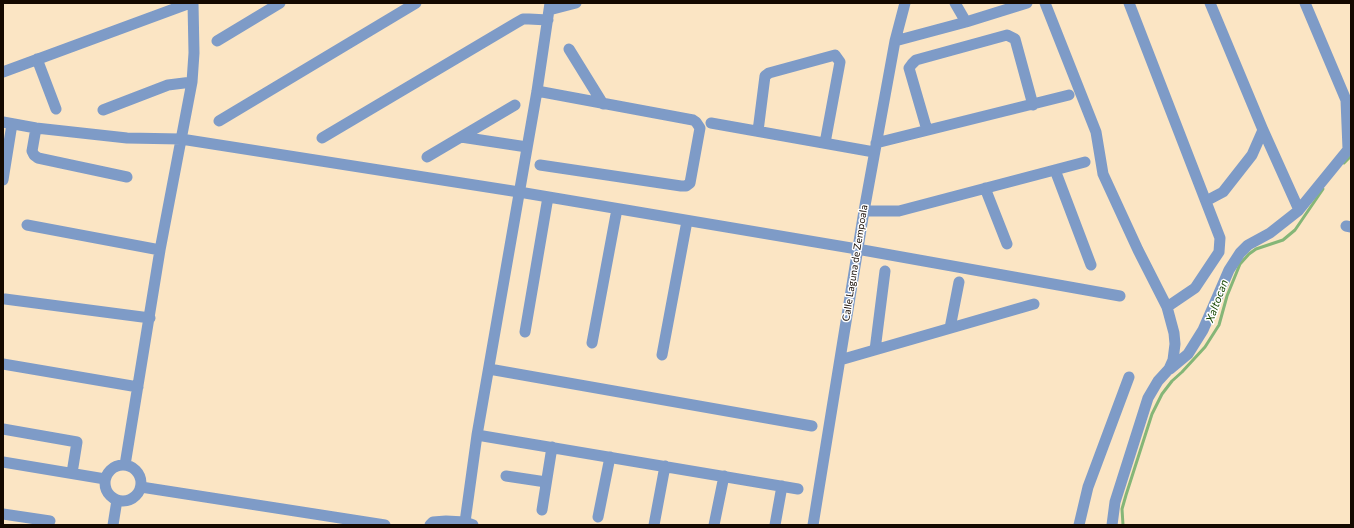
<!DOCTYPE html>
<html>
<head>
<meta charset="utf-8">
<style>
  body { margin:0 }
  #map { position:relative; width:1354px; height:528px; overflow:hidden; background:#fbe5c4; font-family:Commissioner,sans-serif }
  canvas { display:block }
  .frame { position:absolute; inset:0; border:4px solid #140900; pointer-events:none }
</style>
</head>
<body>
<div id="map">
<canvas width="1354" height="528"></canvas>
<div class="frame"></div>
</div>
<script>
const ctx = document.querySelector('canvas').getContext('2d');
ctx.lineJoin = 'round';
function toPath(rows) {
  const path = new Path2D();
  for (const r of rows) {
    if (r.length === 3) {
      path.moveTo(r[0] + r[2], r[1]);
      path.arc(r[0], r[1], r[2], 0, 2 * Math.PI);
      continue;
    }
    path.moveTo(r[0], r[1]);
    for (let i = 2; i < r.length; i += 2) path.lineTo(r[i], r[i + 1]);
  }
  return path;
}
function strokePath(path, color, width, dash) {
  ctx.strokeStyle = color;
  ctx.lineWidth = width;
  ctx.lineCap = dash ? 'butt' : 'round';
  ctx.setLineDash(dash || []);
  ctx.stroke(path);
}
function label(font, color, halo, rows, align = 'center') {
  ctx.font = font + ' Commissioner,sans-serif';
  ctx.lineWidth = 3;
  ctx.setLineDash([]);
  ctx.textBaseline = 'middle';
  ctx.strokeStyle = halo;
  ctx.fillStyle = color;
  for (const [text, x, y, turn = 0] of rows) {
    ctx.save();
    ctx.translate(x, y);
    ctx.rotate((+turn || 0) * Math.PI / 180);
    ctx.textAlign = isNaN(turn) ? turn : align;
    if (halo) ctx.strokeText(text, 0, 0);
    ctx.fillText(text, 0, 0);
    ctx.restore();
  }
}
const stream = toPath([
  [1344,163,1351,156],
  [1123,525,1122,509,1126,495,1152,414,1162,394,1172,381,1182,372,1205,347,1219,325,1227,296,1240,264,1249,254,1256,249,1283,240,1295,230,1323,189]
]);
const street = toPath([
  [955,3,966,22],
  [1045,3,1096,132,1103,174,1138,250,1167,307,1174,333,1175,344,1173,360,1169,369,1158,381,1148,398,1115,502,1112,525],
  [1129,3,1220,238,1219,252,1195,288,1167,307],
  [1210,3,1263,130,1299,210],
  [1305,3,1346,100,1348,149],
  [549,10,576,3],
  [217,41,280,3],
  [895,41,966,22,1027,3],
  [569,49,603,104],
  [37,59,56,109],
  [3,72,190,3],
  [537,91,693,120,696,122,700,128,690,183,686,186,681,186,540,165],
  [103,110,168,85,192,82],
  [219,121,416,3],
  [3,122,36,128,127,138,181,139,519,192,857,249,1120,296],
  [711,123,874,152],
  [36,128,32,151,34,155,38,158,127,177],
  [927,130,909,68,912,64,916,60,1007,35,1015,39,1033,105],
  [758,131,765,76,769,73,835,55,840,62,825,143],
  [461,137,527,147],
  [322,138,516,23,523,19,529,19,548,20],
  [876,143,1069,95],
  [427,157,515,105],
  [1055,170,1091,265],
  [3,180,12,124],
  [985,188,1007,244],
  [1206,201,1223,192,1252,155,1263,130],
  [864,211,899,211,1085,162],
  [27,225,160,250],
  [1346,226,1351,227],
  [5,299,150,318],
  [950,328,959,282],
  [525,332,548,197],
  [592,343,617,209],
  [875,350,885,271],
  [662,355,687,221],
  [840,360,1034,304],
  [3,364,138,387],
  [489,369,812,426],
  [1170,369,1188,354,1203,330,1229,270,1240,253,1248,245,1270,233,1298,211,1351,146],
  [3,429,77,442,72,473],
  [477,435,798,489],
  [3,462,105,479],
  [125,465,160,250,192,82,194,53,193,3],
  [123,483,18],
  [506,476,546,482],
  [141,487,385,525],
  [542,510,552,447],
  [3,514,50,521],
  [598,517,610,457],
  [465,522,477,435,537,91,550,3],
  [113,525,117,500],
  [430,525,433,522,446,521,465,522,473,525],
  [654,525,665,466],
  [714,525,724,476],
  [775,525,782,486],
  [813,525,864,211,895,41,905,3],
  [1079,525,1088,487,1129,377]
]);
const streetNames = [
  ["Calle Laguna de Zempoala",855,263,-81]
];
const waterNames = [
  ["Xaltocan",1217,301,-70]
];
strokePath(stream, '#85b677', 3);
strokePath(street, '#7e9bc7', 11);
label('10px', '#140900', '#fff', streetNames);
label('italic 11px', '#164602', '#fff', waterNames);
</script>
</body>
</html>
